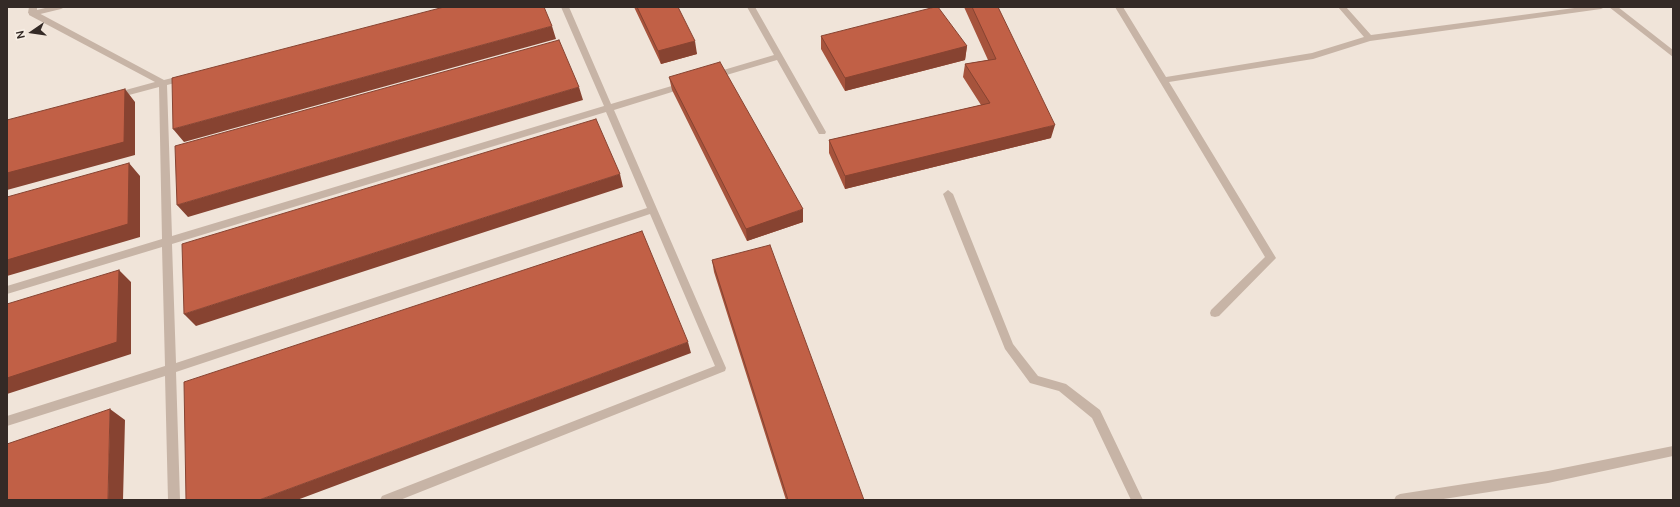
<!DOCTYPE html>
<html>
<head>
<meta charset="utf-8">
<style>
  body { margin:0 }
  #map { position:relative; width:1680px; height:507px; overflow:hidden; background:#f0e4d9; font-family:"DM Sans",sans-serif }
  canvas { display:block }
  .frame { position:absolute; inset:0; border:8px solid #342a26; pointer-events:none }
  .north { position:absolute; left:12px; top:12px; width:40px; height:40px; -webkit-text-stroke:3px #f8efe5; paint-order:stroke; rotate:257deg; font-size:11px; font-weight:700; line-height:16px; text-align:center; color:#342a26 }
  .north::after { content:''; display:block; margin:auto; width:14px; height:18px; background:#342a26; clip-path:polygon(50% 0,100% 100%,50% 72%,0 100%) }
</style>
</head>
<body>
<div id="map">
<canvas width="1680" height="507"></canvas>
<div class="frame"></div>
<div class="north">N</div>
</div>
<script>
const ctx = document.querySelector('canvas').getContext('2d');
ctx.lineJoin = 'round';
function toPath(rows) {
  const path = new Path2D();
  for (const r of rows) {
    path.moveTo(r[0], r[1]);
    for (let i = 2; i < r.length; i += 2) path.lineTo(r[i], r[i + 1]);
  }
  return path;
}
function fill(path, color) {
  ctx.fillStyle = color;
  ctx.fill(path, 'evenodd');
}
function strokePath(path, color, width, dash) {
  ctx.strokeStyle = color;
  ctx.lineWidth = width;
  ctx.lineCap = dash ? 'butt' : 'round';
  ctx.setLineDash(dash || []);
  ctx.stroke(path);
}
const lane = toPath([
  [561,7,569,7,611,104,685,82,689,85,688,87,614,110,726,368,725,371,400,500,380,500,382,496,715,366,650,214,176,372,180,500,168,500,165,376,7,426,7,416,165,366,162,247,7,294,7,286,162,239,159,87,114,99,111,98,110,96,111,94,155,82,29,15,29,11,35,11,164,80,184,75,187,76,188,78,187,80,167,85,172,236,604,106,561,7],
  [606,112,647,208,176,363,172,244,606,112],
  [747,7,755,7,826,132,825,134,819,134,777,60,713,79,709,76,710,74,774,55,747,7]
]);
const street = toPath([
  [29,7,37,7,37,10,49,7,65,7,61,9,32,16,28,13,29,7],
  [1115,7,1123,7,1166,77,1312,53,1364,37,1338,7,1346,7,1371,35,1582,7,1605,7,1601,9,1370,41,1313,59,1169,82,1276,258,1219,316,1215,317,1211,316,1210,313,1211,310,1265,257,1115,7],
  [1609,7,1618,7,1673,50,1673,57,1609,7],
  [948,190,953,194,1013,344,1038,376,1066,384,1100,410,1143,500,1131,500,1092,418,1059,391,1030,383,1005,349,943,194,948,190],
  [1673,446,1673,456,1548,483,1437,500,1394,500,1396,496,1400,494,1548,471,1673,446]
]);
const wall = toPath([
  [634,7,678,7,697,54,661,64],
  [964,7,998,7,1051,138,845,189,829,153,829,140,981,105,963,77,965,64,988,60],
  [821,36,967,46,965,60,845,91,821,49],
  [669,77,803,222,747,241,672,90],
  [712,260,864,500,786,500,714,272]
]);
const shadedWall = toPath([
  [552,26,556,39,184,142,173,129],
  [695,41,697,54,661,64,658,51],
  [967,46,965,60,845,91,845,78],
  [579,87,583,100,188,217,177,205],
  [125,89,135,102,135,155,7,190,7,173],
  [1055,125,1051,138,845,189,845,176],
  [129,163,140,176,140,237,7,276,7,260],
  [620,174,623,187,196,326,184,314],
  [803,209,803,222,747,241,746,229],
  [119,270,131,282,131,354,7,394,7,378],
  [688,342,691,353,297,500,259,500],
  [110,409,125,420,123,500,108,500]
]);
const building = toPath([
  [444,7,544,7,552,26,173,129,172,78,444,7],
  [637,7,678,7,695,41,658,51,637,7],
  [935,7,938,7,967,46,845,78,821,36,935,7],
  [972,7,998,7,1055,125,845,176,829,140,990,103,965,64,996,59,972,7],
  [559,40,579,87,177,205,175,146,559,40],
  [720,62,803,209,746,229,669,77,720,62],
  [125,89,124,142,7,173,7,120,125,89],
  [596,119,620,174,184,314,182,244,596,119],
  [129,163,128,224,7,260,7,197,129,163],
  [642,231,688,342,259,500,186,500,184,382,642,231],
  [770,245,864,500,788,500,712,260,770,245],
  [119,270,117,342,7,378,7,304,119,270],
  [110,409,108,500,7,500,7,444,110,409]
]);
fill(lane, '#c7b4a6');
fill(street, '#c7b4a6');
fill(wall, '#a6533c');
fill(shadedWall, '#874331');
fill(building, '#c16046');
strokePath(building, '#874331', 1);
</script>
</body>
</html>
